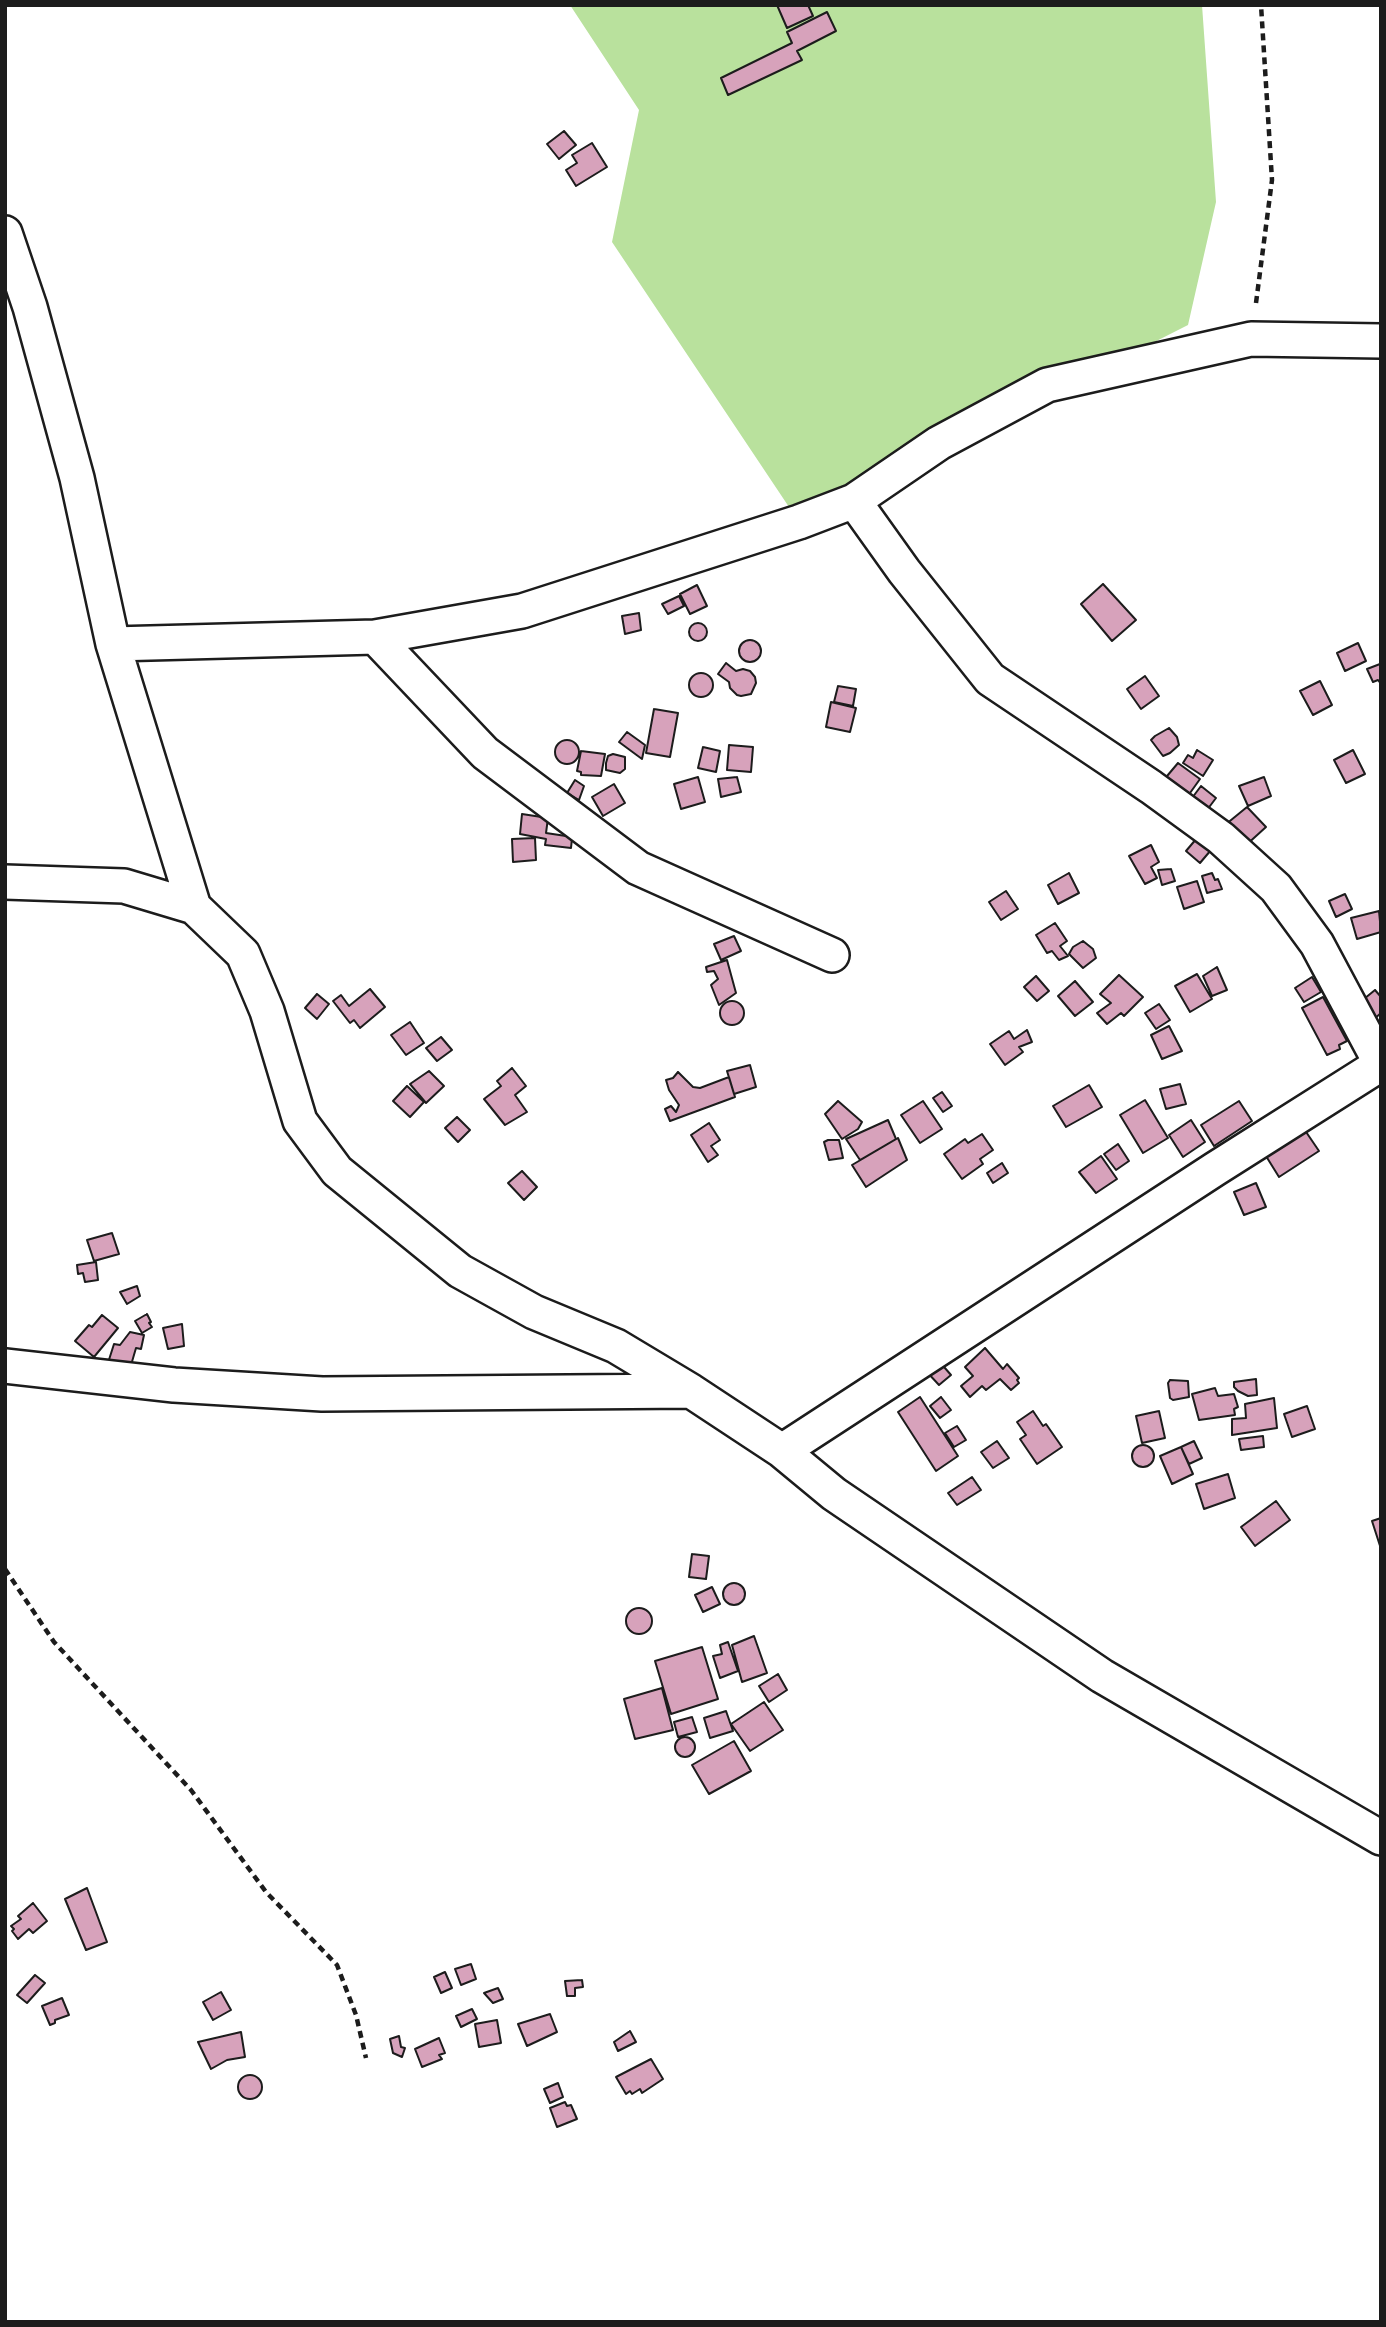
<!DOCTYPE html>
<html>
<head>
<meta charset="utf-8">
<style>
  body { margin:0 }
  #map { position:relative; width:1386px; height:2327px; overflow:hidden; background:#fff; font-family:Mali,sans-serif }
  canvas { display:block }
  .frame { position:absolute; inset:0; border:7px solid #1c1c1c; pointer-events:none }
</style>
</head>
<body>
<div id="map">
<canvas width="1386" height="2327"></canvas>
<div class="frame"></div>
</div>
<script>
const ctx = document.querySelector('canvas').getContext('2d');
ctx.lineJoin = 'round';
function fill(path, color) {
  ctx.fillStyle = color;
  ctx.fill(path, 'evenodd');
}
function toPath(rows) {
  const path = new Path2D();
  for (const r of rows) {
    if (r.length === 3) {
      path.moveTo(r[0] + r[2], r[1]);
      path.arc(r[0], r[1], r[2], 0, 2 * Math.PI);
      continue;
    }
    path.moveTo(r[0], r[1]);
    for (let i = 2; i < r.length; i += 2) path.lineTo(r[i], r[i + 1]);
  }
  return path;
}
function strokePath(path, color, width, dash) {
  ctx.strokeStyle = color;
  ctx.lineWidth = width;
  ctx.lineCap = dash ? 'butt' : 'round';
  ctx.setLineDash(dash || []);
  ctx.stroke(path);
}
const green = toPath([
  [570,5,1202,5,1216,202,1188,325,799,522,612,242,639,110]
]);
const building = toPath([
  [777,5,808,5,813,16,787,28,777,5],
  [827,12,836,31,797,51,802,60,728,95,721,78,792,43,787,32,827,12],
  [564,131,576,145,559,159,547,144,564,131],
  [592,143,607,167,576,186,566,170,577,163,572,155,592,143],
  [1103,584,1136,620,1112,641,1081,604,1103,584],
  [697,585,707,606,690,614,680,594,697,585],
  [679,596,684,606,668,614,662,604,679,596],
  [639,613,641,630,625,634,622,616,639,613],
  [698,632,9],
  [750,651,11],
  [1358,643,1366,661,1345,671,1337,653,1358,643],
  [726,663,736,671,743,669,750,671,755,677,756,683,751,694,741,696,737,695,730,688,729,682,718,674,726,663],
  [1380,664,1381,666,1381,684,1378,680,1373,682,1367,669,1380,664],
  [701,685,12],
  [1145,676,1159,696,1141,709,1127,689,1145,676],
  [1320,681,1332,705,1313,715,1300,691,1320,681],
  [838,686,856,689,853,706,834,702,838,686],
  [831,702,856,708,850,732,826,727,831,702],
  [654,709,678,713,670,757,646,753,654,709],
  [1169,728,1177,737,1179,745,1170,753,1163,756,1151,740,1155,736,1169,728],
  [627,732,645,745,642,759,619,742,627,732],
  [567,752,12],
  [729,745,753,747,751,772,727,770,729,745],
  [703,747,720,751,716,772,698,768,703,747],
  [1197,750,1213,760,1203,776,1183,763,1188,755,1193,758,1197,750],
  [1353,750,1365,774,1346,783,1334,760,1353,750],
  [581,751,605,754,601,776,581,775,581,772,577,771,581,751],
  [613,754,625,757,625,769,620,773,606,770,606,763,608,756,613,754],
  [1178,763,1200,779,1185,800,1162,782,1178,763],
  [698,777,705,802,681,809,674,784,698,777],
  [737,777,741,792,721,797,718,779,737,777],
  [1264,777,1271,796,1248,806,1239,786,1264,777],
  [575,780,584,786,579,800,567,793,575,780],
  [614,784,625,803,603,816,592,797,614,784],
  [1201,786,1216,798,1204,814,1189,802,1201,786],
  [1247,807,1266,827,1244,847,1225,825,1247,807],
  [522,814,548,818,546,833,566,836,567,828,573,829,571,848,545,845,546,839,520,834,522,814],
  [535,838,536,860,513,862,512,839,535,838],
  [1197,838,1211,850,1200,863,1186,851,1197,838],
  [1151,845,1159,862,1151,867,1157,878,1145,884,1129,856,1151,845],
  [1171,869,1175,881,1162,885,1158,870,1171,869],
  [1069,873,1079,893,1058,904,1048,885,1069,873],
  [1212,873,1215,880,1218,879,1222,889,1207,893,1202,876,1212,873],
  [1197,881,1204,902,1184,909,1177,887,1197,881],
  [1006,891,1018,909,1001,920,989,902,1006,891],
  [1345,894,1352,909,1336,917,1329,901,1345,894],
  [1379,911,1381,932,1357,939,1351,918,1379,911],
  [1055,923,1067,941,1060,946,1068,956,1059,960,1052,951,1047,953,1036,935,1055,923],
  [734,936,741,951,721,960,714,944,734,936],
  [1083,941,1093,949,1096,958,1083,968,1069,954,1073,947,1083,941],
  [727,960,736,993,719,1005,711,985,718,979,714,971,707,972,706,967,727,960],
  [1217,967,1227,990,1212,996,1203,976,1217,967],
  [1197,974,1212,999,1190,1012,1175,986,1197,974],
  [1119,975,1143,997,1124,1016,1121,1013,1107,1024,1097,1013,1111,1003,1100,994,1119,975],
  [1036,976,1049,991,1037,1001,1024,987,1036,976],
  [1312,977,1321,992,1304,1002,1295,988,1312,977],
  [1075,981,1093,1002,1075,1016,1058,996,1075,981],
  [370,989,385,1007,360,1028,354,1020,350,1023,333,1001,341,995,349,1006,370,989],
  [1375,990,1381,997,1381,1013,1373,1020,1359,1003,1375,990],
  [317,994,329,1004,317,1019,305,1008,317,994],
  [1323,997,1347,1041,1339,1045,1340,1049,1327,1055,1302,1008,1323,997],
  [732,1013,12],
  [1159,1004,1170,1020,1156,1029,1145,1013,1159,1004],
  [410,1022,424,1043,406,1055,391,1035,410,1022],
  [1169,1026,1182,1051,1162,1059,1151,1035,1169,1026],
  [1027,1030,1032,1042,1019,1047,1023,1052,1005,1065,990,1044,1009,1031,1014,1039,1027,1030],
  [441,1037,452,1050,437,1061,426,1048,441,1037],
  [750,1065,756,1087,734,1094,727,1071,750,1065],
  [512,1068,526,1086,515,1095,527,1112,505,1125,484,1099,501,1086,497,1081,512,1068],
  [429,1071,444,1086,426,1103,410,1084,429,1071],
  [678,1072,693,1087,700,1088,729,1077,735,1097,670,1121,665,1109,671,1106,676,1112,679,1105,669,1090,666,1080,673,1078,678,1072],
  [1180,1084,1186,1104,1166,1109,1160,1089,1180,1084],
  [1089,1085,1102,1107,1066,1127,1053,1106,1089,1085],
  [407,1086,424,1102,410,1117,393,1101,407,1086],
  [942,1092,952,1106,943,1112,933,1098,942,1092],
  [1145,1100,1168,1138,1143,1153,1120,1115,1145,1100],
  [838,1101,862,1122,858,1129,842,1139,825,1114,838,1101],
  [923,1101,942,1129,920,1143,901,1115,923,1101],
  [1239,1101,1252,1121,1214,1146,1201,1125,1239,1101],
  [457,1117,470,1130,458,1142,445,1128,457,1117],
  [888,1120,896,1139,860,1160,846,1139,888,1120],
  [1191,1120,1205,1142,1183,1157,1169,1135,1191,1120],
  [709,1123,720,1140,711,1146,718,1155,708,1162,691,1135,709,1123],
  [1300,1123,1319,1151,1279,1177,1261,1148,1300,1123],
  [982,1134,993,1150,980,1159,983,1164,962,1179,944,1154,965,1139,968,1143,982,1134],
  [898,1138,907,1160,866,1187,852,1165,898,1138],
  [828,1140,839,1140,843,1158,829,1160,824,1142,828,1140],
  [1118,1144,1129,1161,1116,1170,1104,1154,1118,1144],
  [1101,1156,1117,1179,1096,1193,1079,1172,1101,1156],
  [1002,1163,1008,1173,993,1183,987,1173,1002,1163],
  [522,1171,537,1187,524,1200,508,1183,522,1171],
  [1256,1183,1266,1207,1244,1215,1234,1192,1256,1183],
  [112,1233,119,1254,94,1261,87,1240,112,1233],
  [96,1262,98,1280,85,1282,83,1273,78,1274,77,1265,96,1262],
  [137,1286,140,1296,127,1304,120,1292,137,1286],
  [147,1314,151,1322,149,1323,152,1327,142,1333,135,1321,147,1314],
  [102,1315,118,1328,94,1357,75,1341,89,1325,92,1327,102,1315],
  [182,1324,184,1346,168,1349,163,1328,182,1324],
  [130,1332,144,1335,141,1349,136,1348,129,1372,107,1366,114,1344,120,1345,130,1332],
  [985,1348,1003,1369,1007,1364,1019,1378,1017,1380,1019,1383,1011,1390,1000,1379,986,1390,982,1386,970,1397,961,1386,973,1376,965,1367,985,1348],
  [938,1360,951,1375,939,1385,926,1371,938,1360],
  [1256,1379,1257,1395,1248,1396,1238,1391,1234,1387,1234,1382,1256,1379],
  [1170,1380,1188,1381,1189,1397,1173,1400,1170,1398,1168,1383,1170,1380],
  [1215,1388,1218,1396,1234,1394,1238,1407,1234,1409,1235,1415,1199,1420,1192,1394,1215,1388],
  [920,1397,958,1456,936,1471,898,1412,920,1397],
  [941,1397,951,1410,940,1418,930,1406,941,1397],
  [1274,1398,1277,1428,1232,1435,1232,1419,1246,1418,1245,1404,1274,1398],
  [1307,1406,1315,1429,1292,1437,1284,1414,1307,1406],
  [1033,1411,1043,1426,1046,1424,1062,1447,1037,1464,1020,1439,1026,1435,1017,1422,1033,1411],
  [1159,1411,1165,1438,1142,1443,1136,1416,1159,1411],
  [957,1426,966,1440,954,1447,945,1433,957,1426],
  [1263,1436,1264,1447,1241,1450,1239,1439,1263,1436],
  [997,1441,1009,1458,993,1468,981,1452,997,1441],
  [1194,1441,1202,1458,1189,1464,1181,1447,1194,1441],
  [1143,1456,11],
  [1181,1447,1193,1474,1172,1484,1160,1456,1181,1447],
  [1228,1474,1235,1498,1204,1509,1196,1484,1228,1474],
  [972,1477,981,1490,957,1505,948,1493,972,1477],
  [1276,1501,1290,1520,1255,1546,1241,1527,1276,1501],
  [1381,1518,1381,1549,1372,1521,1381,1518],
  [692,1554,709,1556,706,1579,689,1577,692,1554],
  [734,1594,11],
  [712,1587,720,1604,703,1612,695,1595,712,1587],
  [639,1621,13],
  [754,1636,767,1673,742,1682,732,1645,754,1636],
  [728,1642,738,1671,720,1678,713,1656,722,1654,720,1645,728,1642],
  [702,1647,718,1699,671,1714,655,1661,702,1647],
  [778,1674,787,1690,769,1702,759,1686,778,1674],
  [662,1688,673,1730,635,1739,624,1699,662,1688],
  [764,1702,783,1730,750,1751,731,1724,764,1702],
  [726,1711,733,1731,710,1738,704,1718,726,1711],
  [692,1717,697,1732,678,1737,674,1722,692,1717],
  [685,1747,10],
  [734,1741,751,1771,709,1794,692,1765,734,1741],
  [87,1888,107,1942,86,1950,65,1899,87,1888],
  [33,1903,47,1921,33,1933,29,1929,18,1939,12,1931,14,1929,11,1926,21,1919,18,1916,33,1903],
  [471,1964,476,1979,461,1985,455,1969,471,1964],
  [445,1972,452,1988,441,1993,434,1977,445,1972],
  [35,1975,45,1983,27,2003,17,1995,35,1975],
  [582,1980,583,1987,575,1988,575,1996,567,1996,565,1981,582,1980],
  [498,1988,503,1999,493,2003,484,1993,498,1988],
  [221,1992,231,2010,213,2020,203,2002,221,1992],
  [62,1998,69,2015,55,2020,55,2023,50,2025,42,2006,62,1998],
  [472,2009,477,2019,461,2027,456,2016,472,2009],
  [550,2014,557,2032,527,2046,518,2024,550,2014],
  [497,2020,501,2043,479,2047,475,2024,497,2020],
  [630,2031,636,2042,618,2051,614,2042,630,2031],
  [241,2032,245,2057,227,2060,211,2069,198,2042,241,2032],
  [399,2036,401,2047,405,2048,402,2057,393,2053,390,2039,399,2036],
  [439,2038,445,2053,439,2055,442,2059,422,2067,415,2049,439,2038],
  [651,2059,663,2079,642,2093,640,2089,632,2094,630,2091,626,2094,616,2077,651,2059],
  [250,2087,12],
  [558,2083,563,2097,550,2103,544,2089,558,2083],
  [565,2102,567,2106,571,2105,577,2119,557,2127,550,2108,565,2102]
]);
const path = toPath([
  [1256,303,1272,180,1261,5],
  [5,1569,54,1642,191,1790,266,1892,337,1965,356,2015,366,2058]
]);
const minor = toPath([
  [5,233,30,307,77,478,113,644,194,907],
  [375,637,485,753,638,868,832,955],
  [113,644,375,637,522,611,799,522,854,501,939,443,1047,385,1251,339,1381,341],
  [5,882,124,886,194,907,243,954,267,1011,300,1121,337,1171,460,1271,534,1312,616,1346,691,1391,782,1451,834,1494,1102,1676,1381,1838],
  [5,1366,174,1385,322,1394,691,1391],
  [782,1451,1215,1169,1381,1064,1317,944,1276,888,1221,838,1151,787,990,679,904,571,854,501]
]);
fill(green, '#b9e19d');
fill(building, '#d7a2bb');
strokePath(building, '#1c1c1c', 2);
strokePath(minor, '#1c1c1c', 38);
strokePath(path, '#1c1c1c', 4.5, [7, 5]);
strokePath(minor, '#fff', 33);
</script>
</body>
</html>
